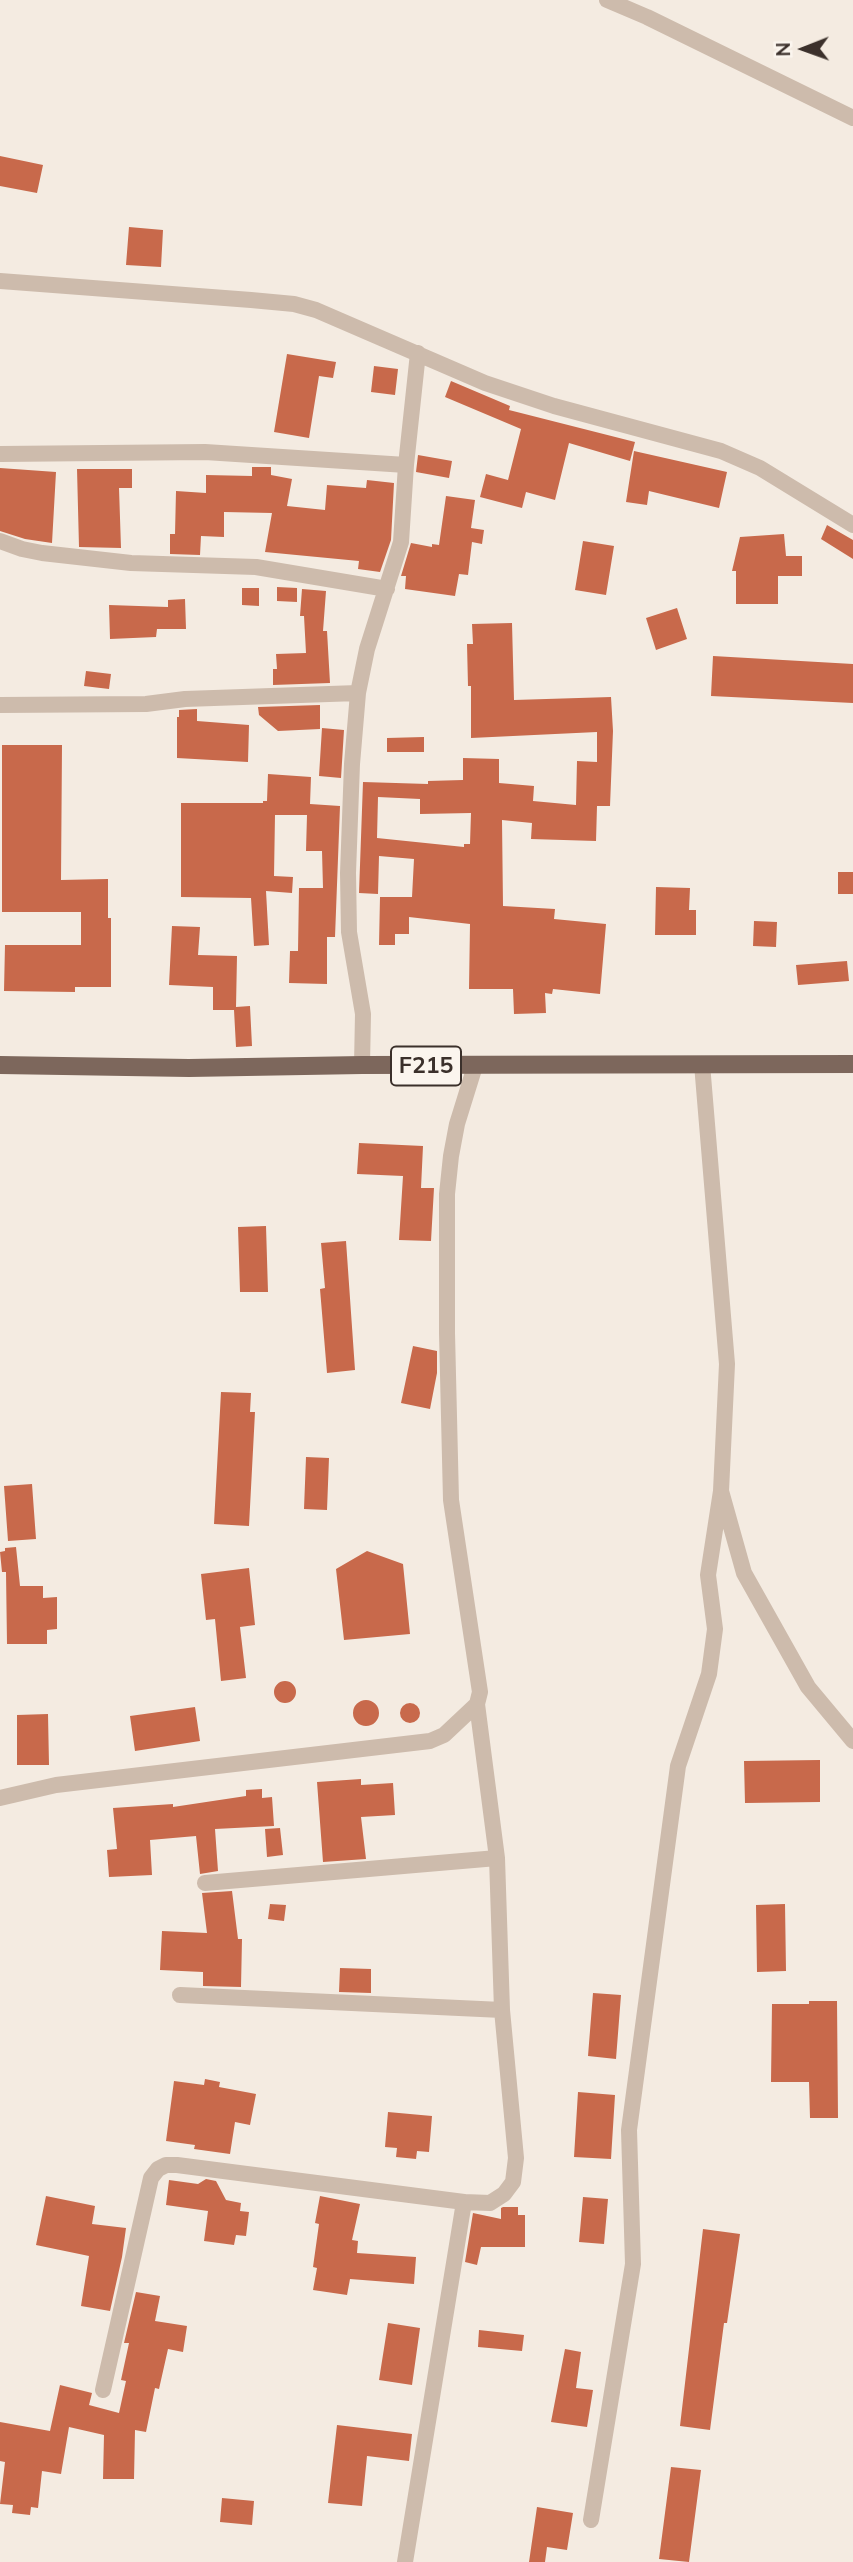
<!DOCTYPE html>
<html>
<head>
<meta charset="utf-8">
<style>
  body { margin:0 }
  #map { position:relative; width:853px; height:2562px; overflow:hidden; background:#f4ebe1; font-family:Mulish,sans-serif }
  canvas { display:block }
  .north { position:absolute; left:769px; top:14px; width:70px; height:70px; -webkit-text-stroke:5px #fbf5ee; paint-order:stroke; rotate:269deg; font-size:19px; font-weight:700; line-height:28px; text-align:center; color:#3b302b }
  .north::after { content:''; display:block; margin:auto; width:24px; height:32px; background:#3b302b; clip-path:polygon(50% 0,100% 100%,50% 72%,0 100%) }
</style>
</head>
<body>
<div id="map">
<canvas width="853" height="2562"></canvas>
<div class="north">N</div>
</div>
<script>
const ctx = document.querySelector('canvas').getContext('2d');
ctx.lineJoin = 'round';
function fill(path, color) {
  ctx.fillStyle = color;
  ctx.fill(path, 'evenodd');
}
function toPath(rows) {
  const path = new Path2D();
  for (const r of rows) {
    if (r.length === 3) {
      path.moveTo(r[0] + r[2], r[1]);
      path.arc(r[0], r[1], r[2], 0, 2 * Math.PI);
      continue;
    }
    path.moveTo(r[0], r[1]);
    for (let i = 2; i < r.length; i += 2) path.lineTo(r[i], r[i + 1]);
  }
  return path;
}
function strokePath(path, color, width, dash) {
  ctx.strokeStyle = color;
  ctx.lineWidth = width;
  ctx.lineCap = dash ? 'butt' : 'round';
  ctx.setLineDash(dash || []);
  ctx.stroke(path);
}
function label(font, color, halo, rows, align = 'center') {
  ctx.font = font + ' Mulish,sans-serif';
  ctx.lineWidth = 6;
  ctx.setLineDash([]);
  ctx.textBaseline = 'middle';
  ctx.strokeStyle = halo;
  ctx.fillStyle = color;
  for (const [text, x, y, turn = 0] of rows) {
    ctx.save();
    ctx.translate(x, y);
    ctx.rotate((+turn || 0) * Math.PI / 180);
    ctx.textAlign = isNaN(turn) ? turn : align;
    if (halo) ctx.strokeText(text, 0, 0);
    ctx.fillText(text, 0, 0);
    ctx.restore();
  }
}
const building = toPath([
  [0,156,43,165,37,193,0,186],
  [129,227,163,230,161,267,126,265],
  [287,354,336,362,333,378,319,376,309,438,274,432],
  [374,366,398,369,395,395,371,392],
  [451,381,510,406,509,410,635,442,630,461,569,443,555,500,526,492,522,508,480,497,486,474,508,480,521,429,445,397],
  [634,451,727,472,719,508,649,491,647,505,626,502],
  [418,455,452,461,449,478,416,472],
  [252,467,271,467,271,475,292,479,287,506,325,510,327,485,366,488,367,480,394,483,391,540,380,572,358,569,359,561,265,552,272,513,224,512,224,537,201,536,200,555,170,554,170,534,175,534,176,491,206,493,206,475,252,476],
  [0,468,56,472,52,543,25,539,0,531],
  [77,469,132,469,132,488,119,488,121,548,79,547],
  [446,496,475,500,471,528,484,530,482,544,472,542,468,575,459,574,455,596,405,589,406,576,401,576,411,543,432,547,432,544,439,545],
  [827,525,853,540,853,559,821,539],
  [784,534,786,556,802,556,802,576,778,576,778,604,736,604,736,571,732,571,740,537],
  [583,541,614,546,606,595,575,590],
  [277,587,297,588,297,602,277,601],
  [242,588,259,588,259,606,242,605],
  [302,589,326,591,323,631,327,631,330,683,273,685,273,669,277,669,276,654,306,653,304,616,300,616],
  [185,599,186,629,157,629,156,637,110,639,109,605,168,607,168,600],
  [677,608,687,639,656,650,646,618],
  [512,623,514,700,611,697,613,731,610,806,597,806,596,841,531,839,532,823,502,820,503,906,555,909,554,919,606,924,600,994,553,989,552,994,545,993,546,1013,514,1014,513,989,469,989,470,924,409,917,409,934,395,934,395,945,379,945,380,897,412,897,414,859,379,856,378,894,359,893,363,782,428,784,428,781,463,780,463,758,499,759,499,783,534,786,533,801,576,805,577,761,597,762,597,732,471,738,471,686,468,686,467,644,473,644,472,624],
  [378,797,420,799,420,814,471,813,470,844,464,844,464,847,377,838],
  [713,656,853,664,853,703,711,696],
  [86,671,111,674,109,689,84,686],
  [320,705,320,729,278,731,259,715,258,707],
  [197,709,197,721,249,725,248,762,177,758,177,717,179,717,179,710],
  [322,728,344,730,341,778,319,776],
  [424,737,424,752,387,752,387,738],
  [2,745,62,745,61,880,108,879,108,918,111,918,111,987,75,987,75,992,4,991,5,945,81,945,81,912,2,912],
  [268,774,311,777,310,804,340,806,335,937,327,937,327,984,289,983,290,951,298,951,299,888,323,888,322,851,306,851,307,815,275,815,274,876,293,877,292,893,266,891,269,945,254,946,251,898,181,897,181,803,263,803,263,801,267,801],
  [838,872,853,872,853,894,838,894],
  [656,887,690,888,689,910,696,910,696,935,655,935],
  [754,921,777,922,776,947,753,946],
  [172,926,200,927,198,955,237,956,236,1007,250,1006,252,1046,236,1047,234,1010,213,1010,213,987,169,985],
  [847,961,849,981,798,985,796,965],
  [359,1143,423,1146,421,1188,434,1188,431,1241,399,1240,403,1176,357,1174],
  [266,1226,268,1292,240,1292,238,1227],
  [346,1241,355,1370,327,1373,320,1289,325,1288,321,1243],
  [413,1346,437,1351,437,1373,430,1409,401,1403],
  [221,1392,251,1393,250,1412,255,1412,249,1526,214,1524],
  [306,1457,329,1458,327,1510,304,1509],
  [32,1484,36,1539,8,1541,4,1486],
  [16,1547,20,1586,43,1586,43,1598,57,1597,57,1629,47,1630,47,1644,7,1644,6,1572,2,1572,0,1552,5,1551,5,1548],
  [367,1551,403,1564,410,1634,344,1640,336,1569],
  [249,1568,255,1625,240,1627,246,1678,221,1681,215,1619,206,1620,201,1574],
  [285,1692,11],
  [366,1713,13],
  [410,1713,10],
  [195,1707,200,1741,135,1751,130,1716],
  [48,1714,49,1765,17,1765,17,1715],
  [820,1760,820,1802,745,1803,744,1761],
  [361,1779,361,1785,393,1783,395,1815,361,1817,366,1859,323,1862,317,1782],
  [262,1789,262,1798,272,1797,274,1826,215,1829,218,1871,200,1874,196,1836,150,1840,152,1875,109,1877,107,1850,117,1849,113,1808,173,1804,173,1807,246,1796,246,1790],
  [280,1828,283,1855,267,1857,265,1829],
  [232,1891,238,1939,242,1939,241,1987,203,1986,203,1972,160,1970,162,1931,207,1933,202,1893],
  [270,1904,286,1905,284,1921,268,1919],
  [785,1904,786,1971,757,1972,756,1905],
  [340,1968,371,1969,371,1993,339,1992],
  [593,1993,621,1995,616,2059,588,2056],
  [809,2001,837,2001,838,2118,810,2118,809,2082,771,2082,772,2004,809,2004],
  [205,2079,220,2082,219,2087,256,2094,250,2125,235,2122,230,2154,194,2149,195,2145,166,2141,174,2081,204,2085],
  [578,2092,615,2095,611,2159,574,2157],
  [388,2112,432,2116,429,2152,417,2151,416,2159,396,2157,397,2148,385,2147],
  [206,2179,216,2181,226,2200,241,2203,240,2211,249,2212,246,2236,236,2235,234,2245,204,2241,208,2211,166,2205,169,2180,198,2184],
  [46,2196,95,2206,92,2224,126,2228,122,2257,110,2311,81,2306,89,2256,36,2245],
  [320,2196,360,2204,352,2240,358,2241,357,2253,416,2257,414,2284,350,2279,347,2295,313,2290,317,2268,313,2267,319,2224,315,2223],
  [583,2197,608,2199,604,2244,579,2242],
  [503,2207,518,2207,518,2215,525,2215,525,2247,481,2247,477,2265,465,2262,473,2213,501,2219,501,2208],
  [703,2229,740,2234,727,2323,724,2323,710,2430,680,2426],
  [136,2292,160,2296,155,2321,187,2326,183,2352,168,2349,159,2389,155,2388,146,2432,135,2430,134,2479,103,2479,104,2435,69,2427,61,2474,42,2471,38,2508,31,2507,30,2515,12,2513,13,2505,0,2504,5,2462,0,2461,0,2422,50,2431,60,2385,92,2393,89,2405,119,2413,126,2381,121,2380,129,2343,124,2343],
  [388,2323,420,2328,412,2385,379,2380],
  [479,2330,524,2335,522,2351,478,2347],
  [565,2349,581,2352,576,2388,593,2390,587,2427,551,2422],
  [337,2425,412,2434,409,2461,367,2456,362,2506,328,2503],
  [671,2467,701,2470,689,2562,659,2559],
  [222,2498,254,2501,252,2525,220,2522],
  [537,2507,573,2513,567,2550,547,2547,545,2562,529,2562]
]);
const minor = toPath([
  [607,0,647,17,853,118],
  [0,281,251,300,294,304,316,310,485,383,554,406,721,451,760,468,853,525],
  [0,454,205,452,406,465],
  [0,541,22,549,42,553,131,563,256,567,387,589],
  [0,705,146,704,185,699,358,693],
  [702,1064,727,1364,721,1491,744,1573,808,1687,853,1741],
  [362,1065,363,1014,349,932,348,873,352,764,358,693,367,649,401,542,406,465,418,353],
  [0,1798,56,1785,430,1741,444,1735,477,1704,480,1692,451,1500,447,1333,447,1194,451,1156,457,1124,475,1066],
  [205,1883,497,1858],
  [180,1995,502,2010],
  [103,2390,151,2178,158,2169,166,2165,177,2165,464,2202,490,2203,504,2194,513,2182,516,2158,502,2010,497,1858,477,1704],
  [591,2520,633,2264,629,2130,678,1766,709,1674,715,1629,708,1575,721,1491],
  [405,2562,464,2202]
]);
const primary = toPath([
  [0,1065,189,1068,362,1065,853,1064]
]);
const shields = [
  [426,1066,70]
];
const shieldNames = [
  ["F215",426,1066]
];
fill(building, '#c8694b');
strokePath(minor, '#cdbbac', 16);
strokePath(primary, '#7d675c', 18);
for (const [x, y, w] of shields) {
  const box = new Path2D();
  box.roundRect(x - w / 2, y - 19.5, w, 39, 5);
  ctx.fillStyle = '#fbf5ee';
  ctx.fill(box);
  strokePath(box, '#3b302b', 2);
}
label('bold 23px', '#3b302b', null, shieldNames);
</script>
</body>
</html>
